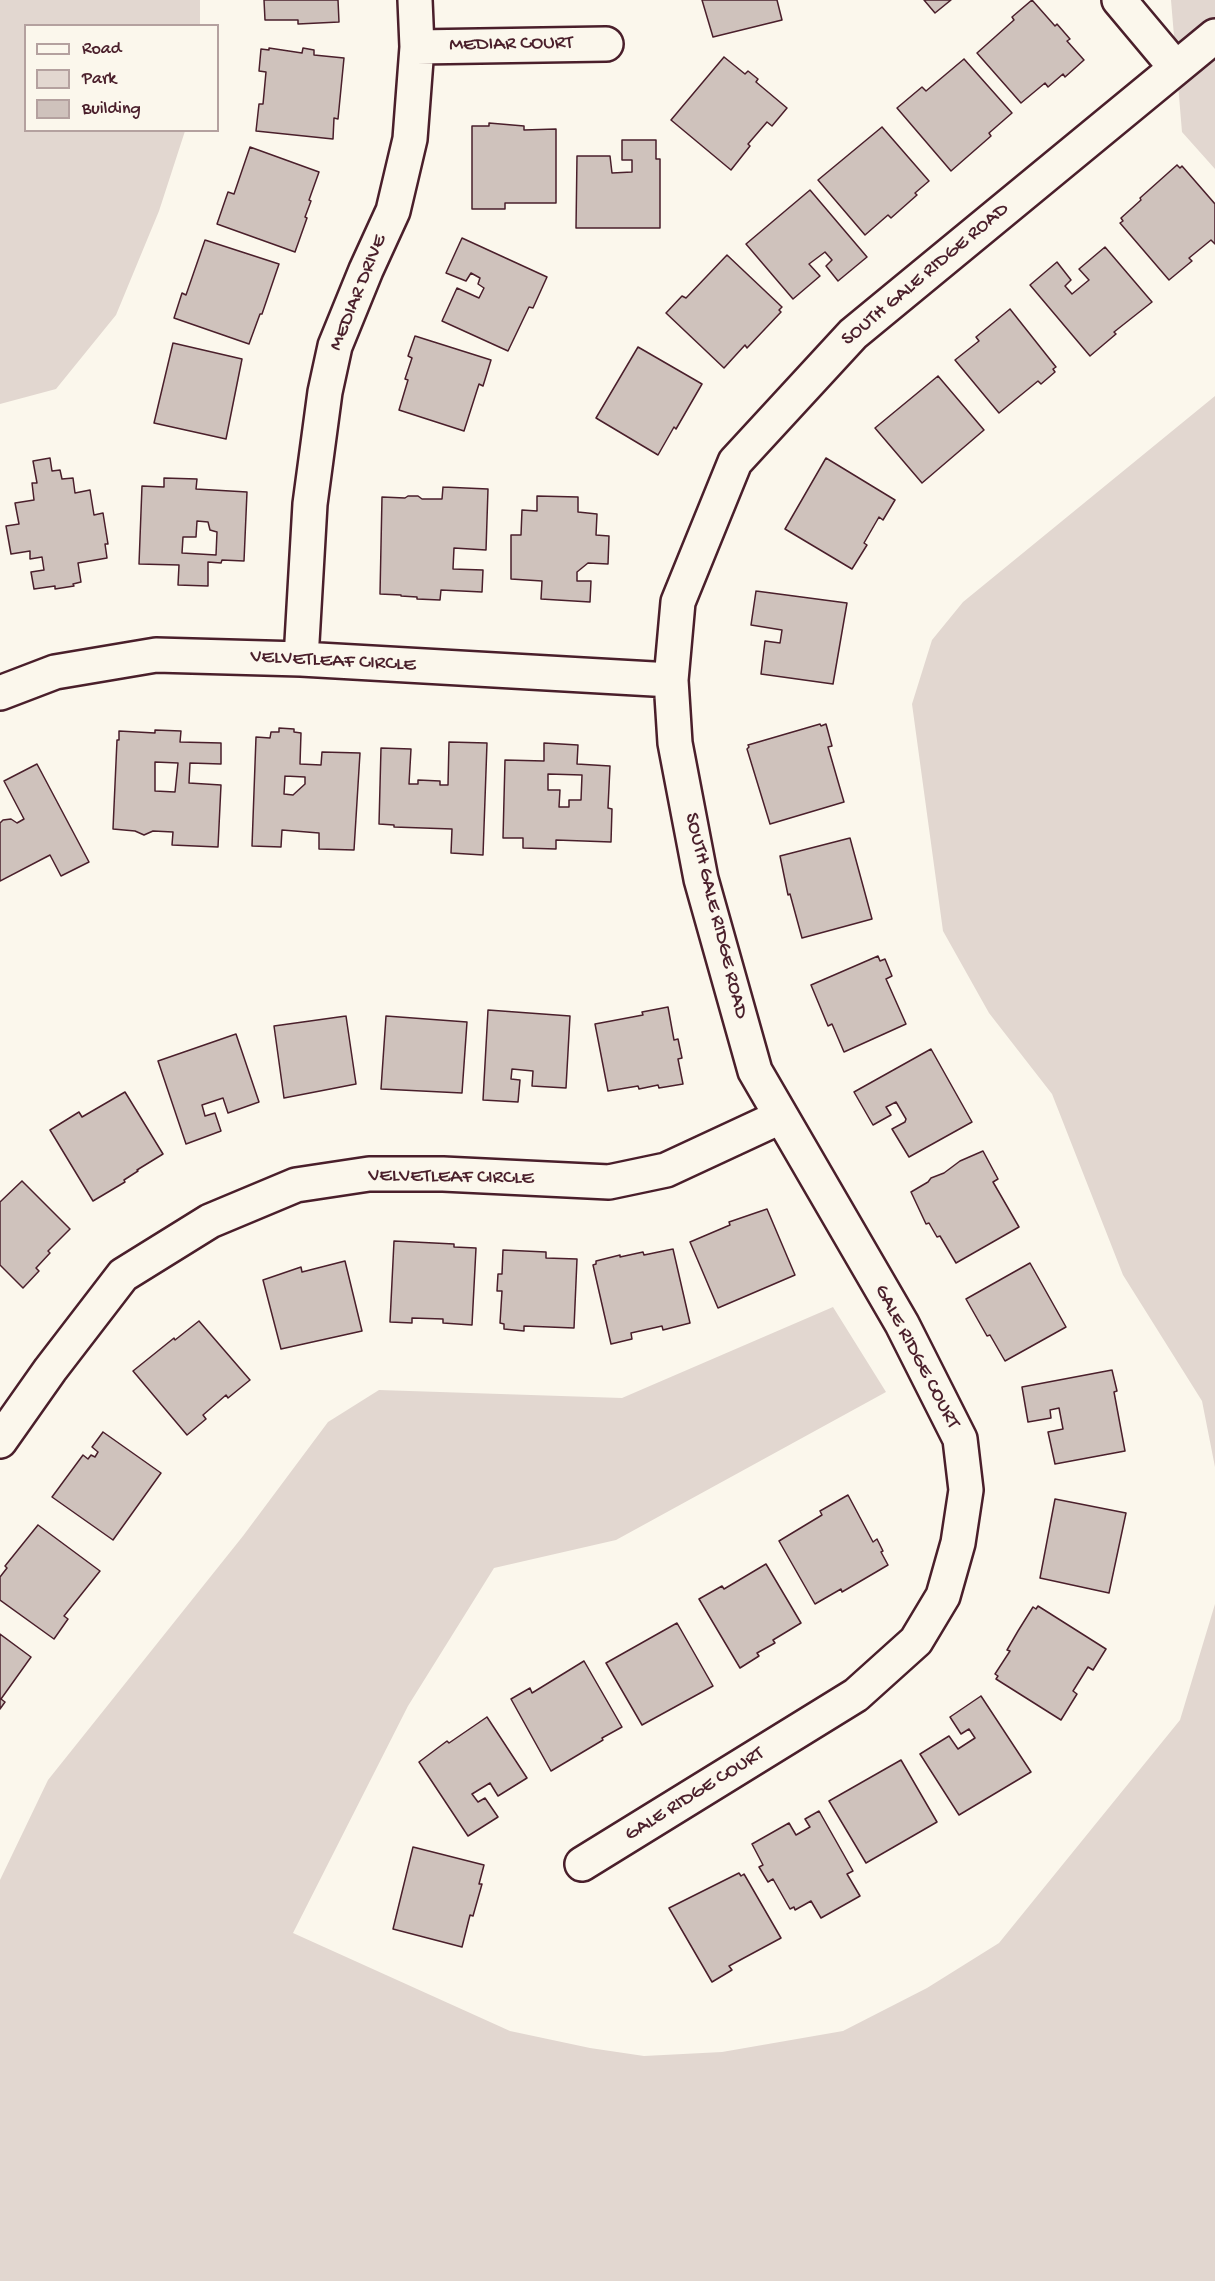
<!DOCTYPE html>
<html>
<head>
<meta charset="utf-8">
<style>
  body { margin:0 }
  #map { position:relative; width:1215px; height:2281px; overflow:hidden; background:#fbf7ec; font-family:"Gochi Hand",sans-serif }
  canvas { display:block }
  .legend { position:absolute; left:24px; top:24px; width:195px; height:108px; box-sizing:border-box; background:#fbf7ec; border:2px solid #b4a19f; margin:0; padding:8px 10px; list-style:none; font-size:18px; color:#4a1f2b }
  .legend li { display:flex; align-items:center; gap:12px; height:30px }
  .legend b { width:30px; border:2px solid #b4a19f }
</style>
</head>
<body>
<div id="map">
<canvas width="1215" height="2281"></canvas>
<ul class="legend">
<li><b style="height:8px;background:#fbf7ec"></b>Road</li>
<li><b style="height:16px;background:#e2d7d0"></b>Park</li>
<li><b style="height:16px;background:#cfc2bc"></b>Building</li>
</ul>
</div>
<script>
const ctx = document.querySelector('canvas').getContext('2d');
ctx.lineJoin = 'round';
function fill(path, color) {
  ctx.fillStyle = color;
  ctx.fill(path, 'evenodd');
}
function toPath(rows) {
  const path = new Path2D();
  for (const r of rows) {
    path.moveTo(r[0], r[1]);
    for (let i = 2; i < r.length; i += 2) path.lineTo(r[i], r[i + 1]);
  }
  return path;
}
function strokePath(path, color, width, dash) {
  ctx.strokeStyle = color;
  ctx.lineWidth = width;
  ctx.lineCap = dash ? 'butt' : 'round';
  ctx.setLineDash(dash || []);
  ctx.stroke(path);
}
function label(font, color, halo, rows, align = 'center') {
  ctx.font = font + ' "Gochi Hand",sans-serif';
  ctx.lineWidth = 4.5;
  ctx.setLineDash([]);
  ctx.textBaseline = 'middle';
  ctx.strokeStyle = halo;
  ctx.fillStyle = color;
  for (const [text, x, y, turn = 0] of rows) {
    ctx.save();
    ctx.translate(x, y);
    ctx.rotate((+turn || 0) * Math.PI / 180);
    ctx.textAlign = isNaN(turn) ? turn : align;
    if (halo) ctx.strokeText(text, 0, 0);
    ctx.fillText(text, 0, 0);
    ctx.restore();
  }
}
const green = toPath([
  [0,0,200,0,200,25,26,26,26,130,185,131,159,211,116,315,56,389,0,404],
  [1171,0,1215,0,1215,169,1182,132],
  [1215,396,1215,1467,1202,1401,1123,1275,1052,1094,989,1013,943,931,912,704,932,640,963,602],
  [833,1307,886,1392,616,1540,494,1568,408,1706,293,1933,510,2031,590,2048,644,2056,722,2052,843,2031,927,1988,999,1943,1180,1720,1215,1604,1215,2281,0,2281,0,1880,48,1780,243,1536,328,1422,379,1390,622,1398]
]);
const building = toPath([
  [264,0,338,0,339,22,298,24,298,20,265,20,264,0],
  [702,0,777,0,782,20,713,37,702,0],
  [924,0,951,0,935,13,924,0],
  [1032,0,1055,26,1057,24,1070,39,1067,41,1084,60,1065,77,1063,74,1048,87,1045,83,1021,103,977,53,1014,20,1012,17,1032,0],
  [269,48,302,53,303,48,314,50,314,55,344,58,338,119,334,118,333,139,256,131,259,104,263,104,266,72,259,71,261,49,269,50,269,48],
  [724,57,745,74,748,71,758,79,756,82,787,108,772,126,767,122,748,144,750,146,731,170,671,120,724,57],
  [964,59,1012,113,989,133,991,136,951,171,897,108,922,87,926,91,964,59],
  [489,123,524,126,524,130,556,129,556,203,505,203,505,209,472,209,472,126,489,126,489,123],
  [882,127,929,181,915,193,917,195,891,218,888,215,865,235,818,180,882,127],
  [622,140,656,140,656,159,660,159,660,228,576,228,577,156,610,156,612,173,632,172,632,160,622,160,622,140],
  [250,147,319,172,309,200,311,201,305,217,307,218,295,252,217,224,228,192,234,194,250,147],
  [1177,165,1180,168,1182,166,1215,204,1215,244,1211,240,1189,258,1192,261,1169,280,1120,223,1123,221,1121,218,1141,200,1140,198,1177,165],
  [810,190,867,257,838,281,826,266,832,260,825,252,809,264,820,276,793,299,746,244,810,190],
  [462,238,547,277,533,308,529,307,508,351,442,321,457,288,479,298,484,288,478,284,480,278,471,273,466,281,446,273,462,238],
  [205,240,279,264,262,314,260,314,249,344,174,318,182,293,186,295,205,240],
  [1105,247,1152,302,1114,332,1116,334,1090,356,1030,285,1057,262,1071,280,1065,286,1072,294,1089,280,1079,269,1105,247],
  [727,255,782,307,779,310,781,312,747,348,745,345,724,368,666,313,682,296,686,298,727,255],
  [1010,309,1056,367,1053,369,1055,372,1041,384,1038,381,999,413,955,360,979,341,976,337,1010,309],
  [415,336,491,360,483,386,479,384,464,431,399,410,408,380,405,379,412,358,408,356,415,336],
  [173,343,242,359,226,439,154,423,173,343],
  [638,347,702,384,676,429,674,427,658,455,596,418,638,347],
  [938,376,984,430,922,483,875,428,938,376],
  [50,458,52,471,60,470,62,479,73,478,75,493,90,490,94,515,103,513,108,544,105,544,107,558,78,563,81,582,73,584,74,586,55,589,55,586,34,589,31,572,44,570,42,557,30,559,30,551,11,554,6,526,19,524,15,503,34,500,32,483,37,483,33,461,50,458],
  [826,458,895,500,883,520,879,517,864,543,867,545,852,569,785,529,826,458],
  [164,478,197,479,196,489,247,492,244,561,222,560,221,563,208,562,208,586,178,585,179,565,139,564,142,486,164,487,164,478],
  [197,521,208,522,210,530,217,532,216,555,182,553,183,537,196,537,197,521],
  [443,487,488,489,486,550,454,548,453,569,483,570,482,592,441,590,440,600,417,599,417,597,401,596,401,595,380,594,382,497,405,498,408,496,418,496,422,499,442,499,443,487],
  [537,496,578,497,578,512,597,514,596,535,609,536,608,564,588,563,577,572,577,581,591,581,590,602,541,599,542,581,511,579,511,535,521,535,522,510,537,511,537,496],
  [756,591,847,603,833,684,761,674,765,641,780,643,782,630,751,625,756,591],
  [820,724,821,726,826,724,832,746,828,747,844,802,770,824,747,749,749,747,748,745,820,724],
  [279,728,294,729,294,732,301,733,300,764,321,765,322,752,360,753,354,850,319,849,319,833,282,830,281,847,252,846,256,737,270,738,271,732,279,732,279,728],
  [285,776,305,777,305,784,293,795,284,794,285,776],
  [155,730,181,731,180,742,221,743,221,764,190,763,189,783,221,785,218,847,172,845,173,832,153,831,144,835,135,831,113,829,117,740,119,740,119,731,155,733,155,730],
  [155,762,178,763,175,792,155,791,155,762],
  [449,742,487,743,483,855,451,853,452,829,394,827,394,825,379,824,381,748,411,749,409,784,418,784,418,780,440,781,440,785,448,785,449,742],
  [544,743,578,745,577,764,610,766,608,808,612,809,611,842,556,840,556,849,523,848,523,838,503,838,505,760,544,761,544,743],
  [548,774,582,775,581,800,569,800,569,807,559,807,560,790,548,790,548,774],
  [37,764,89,862,61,876,50,855,0,881,0,823,3,820,11,819,17,823,24,819,4,781,37,764],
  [850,838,872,919,802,938,790,894,788,895,780,856,850,838],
  [878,956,880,961,885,959,892,976,886,979,906,1024,844,1052,832,1024,828,1026,811,985,878,956],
  [668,1007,674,1040,678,1039,682,1058,678,1059,683,1084,659,1088,658,1085,639,1089,638,1086,608,1091,595,1024,643,1015,642,1012,668,1007],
  [488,1010,570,1016,566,1088,532,1086,533,1071,512,1069,511,1079,520,1080,518,1102,483,1100,488,1010],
  [346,1016,356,1084,284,1098,274,1026,346,1016],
  [386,1016,467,1022,462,1093,381,1089,386,1016],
  [236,1034,259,1102,228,1113,223,1098,202,1105,205,1116,215,1113,221,1131,186,1144,158,1061,236,1034],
  [931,1049,972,1122,909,1157,892,1129,905,1122,906,1119,896,1102,886,1107,891,1115,873,1125,854,1092,931,1049],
  [125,1092,163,1154,137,1170,138,1171,124,1180,125,1182,93,1201,50,1130,79,1112,82,1117,125,1092],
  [983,1151,998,1179,993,1182,1019,1227,956,1263,940,1236,937,1237,929,1223,926,1224,911,1192,928,1182,931,1178,944,1173,960,1161,983,1151],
  [22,1181,70,1229,48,1251,50,1253,36,1268,39,1271,23,1288,0,1265,0,1202,22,1181],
  [767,1209,795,1275,718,1308,690,1242,730,1225,729,1222,767,1209],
  [394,1241,454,1244,454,1247,476,1248,472,1325,443,1323,443,1319,412,1318,412,1323,390,1322,394,1241],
  [673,1249,690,1323,663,1330,662,1326,631,1333,632,1339,611,1344,593,1265,596,1264,596,1261,620,1255,620,1257,643,1252,644,1255,673,1249],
  [503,1250,546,1252,546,1258,577,1259,574,1328,524,1326,524,1331,504,1329,504,1324,500,1323,502,1291,497,1291,498,1274,502,1274,503,1250],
  [345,1261,362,1331,281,1349,263,1280,301,1267,302,1272,345,1261],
  [1030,1263,1066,1327,1005,1361,990,1335,987,1336,966,1299,1030,1263],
  [199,1321,250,1380,228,1398,226,1395,203,1415,206,1419,187,1435,133,1371,174,1338,175,1340,199,1321],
  [1112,1370,1117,1391,1114,1392,1125,1451,1055,1464,1048,1432,1063,1429,1059,1408,1050,1410,1051,1418,1028,1422,1022,1387,1112,1370],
  [103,1432,161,1473,113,1540,52,1497,83,1455,88,1459,91,1455,95,1457,98,1452,92,1447,103,1432],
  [848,1495,873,1542,877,1539,883,1551,881,1552,888,1565,842,1592,841,1589,815,1604,779,1541,822,1515,820,1511,848,1495],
  [1055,1499,1126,1513,1109,1593,1040,1578,1055,1499],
  [38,1525,100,1571,64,1616,68,1619,54,1639,0,1600,0,1577,7,1568,5,1566,38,1525],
  [766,1564,801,1623,773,1640,775,1643,757,1653,759,1656,740,1668,699,1599,722,1586,724,1589,766,1564],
  [1038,1606,1106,1649,1093,1670,1088,1667,1073,1691,1077,1694,1061,1720,996,1679,998,1676,995,1674,1010,1651,1007,1650,1018,1631,1033,1607,1036,1609,1038,1606],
  [677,1623,713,1686,642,1725,606,1663,677,1623],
  [0,1634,31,1657,1,1699,5,1702,0,1709,0,1634],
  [584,1661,622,1727,602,1738,603,1740,551,1771,511,1699,530,1688,532,1693,584,1661],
  [981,1696,1031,1772,959,1815,920,1754,949,1736,958,1749,975,1738,969,1729,961,1734,950,1717,981,1696],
  [487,1717,527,1778,498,1796,490,1783,472,1794,478,1802,485,1798,498,1817,468,1836,419,1762,447,1741,449,1743,487,1717],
  [901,1760,937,1822,866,1863,829,1801,901,1760],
  [819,1811,853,1871,847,1874,860,1896,821,1918,811,1901,795,1910,794,1907,790,1909,773,1879,768,1882,759,1867,763,1865,752,1844,789,1823,796,1835,810,1827,805,1819,819,1811],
  [413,1847,484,1865,479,1884,482,1884,473,1916,470,1915,462,1947,393,1929,413,1847],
  [739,1873,741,1876,744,1874,781,1938,729,1966,732,1970,712,1982,669,1908,739,1873]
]);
const minor = toPath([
  [1119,0,1176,68],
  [417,47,606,44],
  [301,659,310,504,325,392,335,346,366,270,393,211,410,139,417,47,415,0],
  [0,693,55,672,156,655,301,659,671,680],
  [0,1441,50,1370,123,1275,210,1221,296,1185,369,1174,443,1174,609,1182,666,1170,780,1117],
  [582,1864,856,1695,916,1641,943,1596,958,1543,966,1490,960,1439,902,1324,755,1071,701,879,675,743,671,680,678,602,735,462,853,334,1215,36]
]);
const streetNames = [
  ["MEDIAR COURT",511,45,-1],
  ["SOUTH GALE RIDGE ROAD",926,275,-40],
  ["MEDIAR DRIVE",359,293,-68],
  ["VELVETLEAF CIRCLE",333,662,3],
  ["SOUTH GALE RIDGE ROAD",715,916,76],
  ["VELVETLEAF CIRCLE",451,1178,1],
  ["GALE RIDGE COURT",916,1357,62],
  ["GALE RIDGE COURT",695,1795,-32]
];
fill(green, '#e2d7d0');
fill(building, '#cfc2bc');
strokePath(building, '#4a1f2b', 1.5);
strokePath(minor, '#4a1f2b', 38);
strokePath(minor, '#fbf7ec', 33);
label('20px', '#4a1f2b', '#fbf7ec', streetNames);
</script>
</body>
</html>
